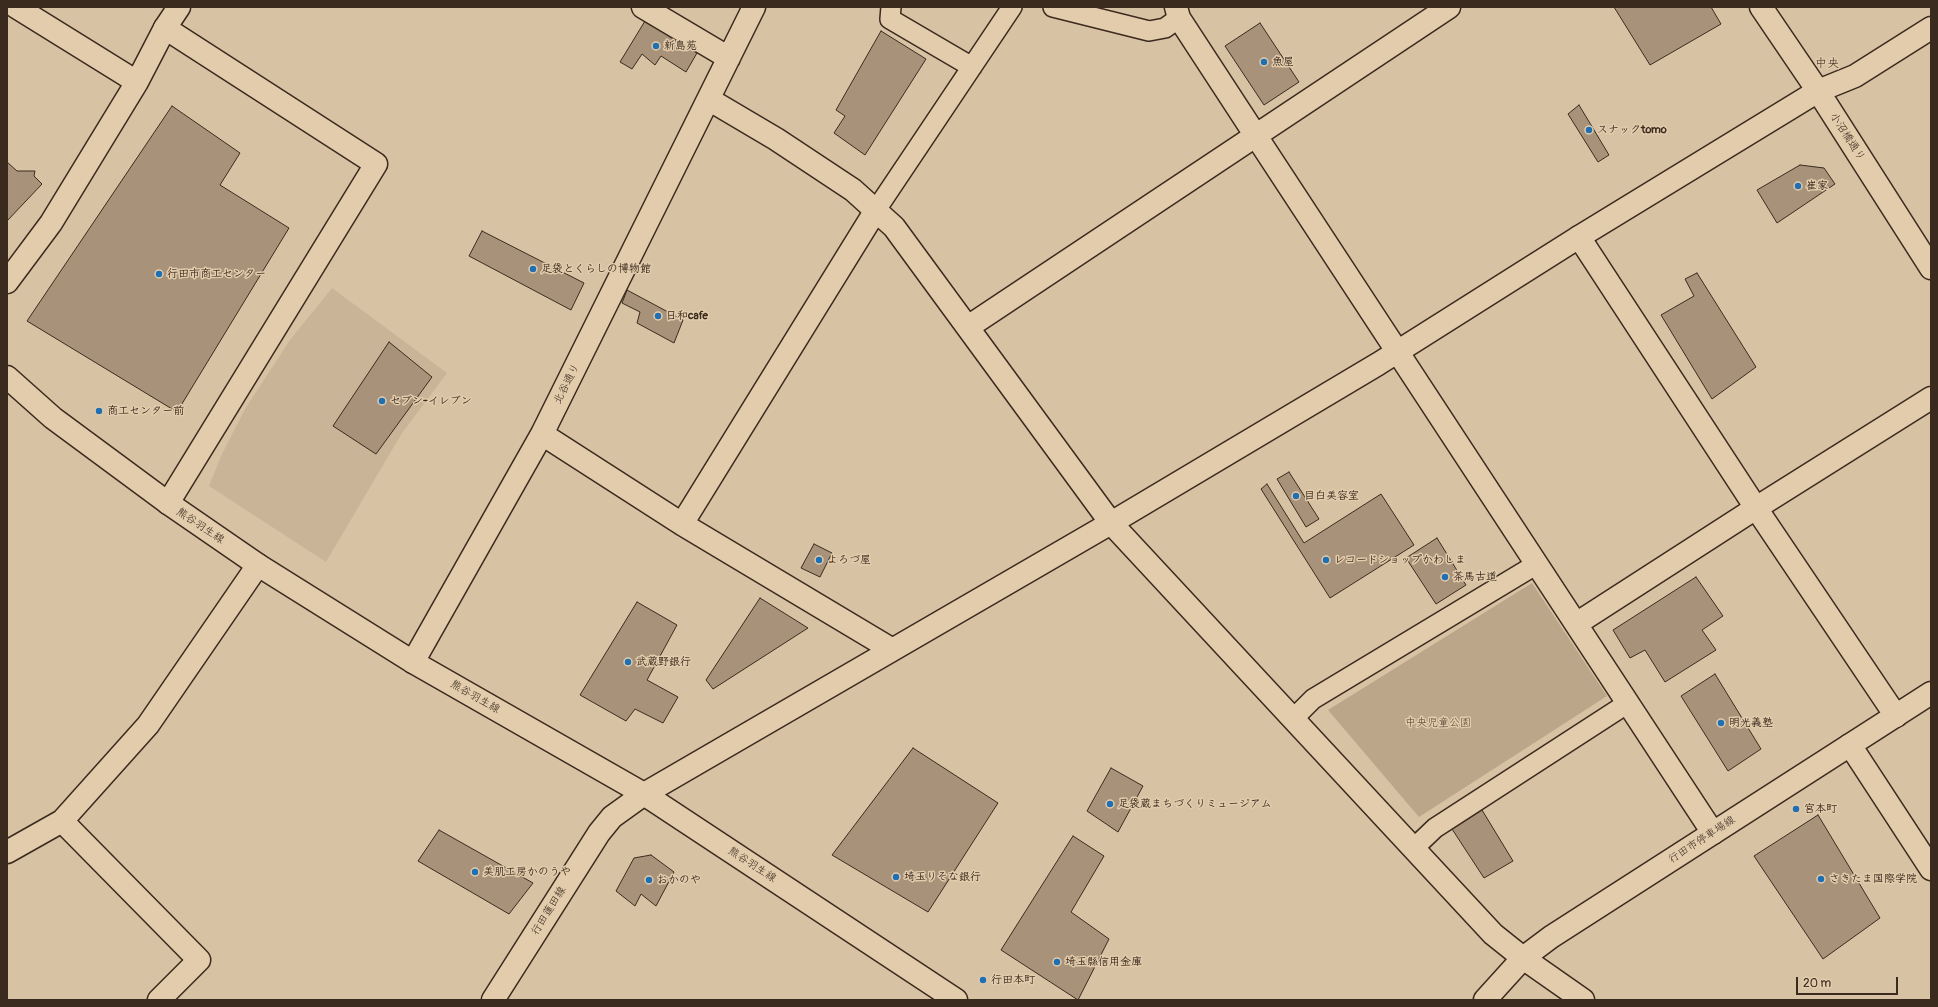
<!DOCTYPE html>
<html>
<head>
<meta charset="utf-8">
<style>
  body { margin:0 }
  #map { position:relative; width:1938px; height:1007px; overflow:hidden; background:#d8c2a4; font-family:Pangolin,sans-serif }
  canvas { display:block }
  .frame { position:absolute; inset:0; border:8px solid #3b2a1e; pointer-events:none }
  .scale { position:absolute; left:1796px; top:977px; width:102px; height:18px; box-sizing:border-box; border:2px solid #3b2a1e; border-top:0; padding-left:5px; font-size:12px; line-height:14px; white-space:nowrap; color:#3b2a1e; -webkit-text-stroke:3px #e2ccac; paint-order:stroke }
</style>
</head>
<body>
<div id="map">
<canvas width="1938" height="1007"></canvas>
<div class="frame"></div>
<div class="scale">20 m</div>
</div>
<script>
const ctx = document.querySelector('canvas').getContext('2d');
ctx.lineJoin = 'round';
function fill(path, color) {
  ctx.fillStyle = color;
  ctx.fill(path, 'evenodd');
}
function toPath(rows) {
  const path = new Path2D();
  for (const r of rows) {
    path.moveTo(r[0], r[1]);
    for (let i = 2; i < r.length; i += 2) path.lineTo(r[i], r[i + 1]);
  }
  return path;
}
function strokePath(path, color, width, dash) {
  ctx.strokeStyle = color;
  ctx.lineWidth = width;
  ctx.lineCap = dash ? 'butt' : 'round';
  ctx.setLineDash(dash || []);
  ctx.stroke(path);
}
function label(font, color, halo, rows, align = 'center') {
  ctx.font = font + ' Pangolin,"Klee One",sans-serif';
  ctx.lineWidth = 3;
  ctx.setLineDash([]);
  ctx.textBaseline = 'middle';
  ctx.strokeStyle = halo;
  ctx.fillStyle = color;
  for (const [text, x, y, turn = 0] of rows) {
    ctx.save();
    ctx.translate(x, y);
    ctx.rotate((+turn || 0) * Math.PI / 180);
    ctx.textAlign = isNaN(turn) ? turn : align;
    if (halo) ctx.strokeText(text, 0, 0);
    ctx.fillText(text, 0, 0);
    ctx.restore();
  }
}
const built = toPath([
  [332,288,447,373,402,433,326,562,209,486,221,456,245,409,290,340]
]);
const green = toPath([
  [1532,583,1607,696,1419,817,1328,710]
]);
const building = toPath([
  [1614,7,1711,7,1721,24,1650,65,1614,7],
  [645,21,697,53,686,72,661,56,655,65,642,54,632,69,620,62,645,21],
  [1260,23,1299,82,1264,105,1225,46,1260,23],
  [881,31,926,59,865,155,834,133,845,116,836,110,881,31],
  [1579,105,1609,155,1598,162,1568,114,1579,105],
  [172,106,240,153,220,185,289,228,177,412,27,321,172,106],
  [7,162,17,171,35,171,34,176,42,184,7,221,7,162],
  [1800,165,1824,168,1835,184,1777,223,1757,190,1800,165],
  [482,231,584,283,571,310,469,256,482,231],
  [1697,273,1756,367,1712,399,1661,315,1694,296,1685,279,1697,273],
  [627,290,683,320,674,343,637,323,640,312,622,303,627,290],
  [389,342,432,377,376,454,333,426,389,342],
  [1289,472,1319,519,1306,527,1277,479,1289,472],
  [1267,484,1304,543,1381,494,1414,545,1330,598,1261,489,1267,484],
  [1437,538,1466,585,1436,604,1406,558,1437,538],
  [814,544,832,553,820,577,801,568,814,544],
  [1696,577,1723,616,1702,630,1716,650,1665,682,1645,650,1630,658,1613,630,1696,577],
  [760,598,808,628,713,689,706,680,760,598],
  [637,602,677,625,647,680,678,697,663,723,635,709,626,721,580,695,637,602],
  [1715,674,1761,749,1728,771,1681,696,1715,674],
  [913,748,998,803,928,912,832,855,913,748],
  [1111,768,1143,786,1118,832,1087,811,1111,768],
  [1482,810,1513,861,1484,878,1452,829,1482,810],
  [1818,815,1880,918,1823,959,1754,856,1818,815],
  [439,830,533,883,509,914,418,861,439,830],
  [1073,836,1104,856,1071,912,1109,939,1078,1000,1001,950,1073,836],
  [651,855,674,872,656,906,641,894,635,906,616,891,634,858,651,855]
]);
const lane = toPath([
  [891,7,890,19,972,67],
  [1053,7,1149,31,1165,28,1179,18],
  [876,210,1012,7],
  [1294,718,1313,699,1537,564],
  [1413,849,1435,828,1628,703]
]);
const street = toPath([
  [643,7,729,58],
  [1176,7,1179,18,1256,136,1713,833],
  [165,28,376,164,168,503],
  [1579,237,1756,508,1896,716],
  [968,327,1449,7],
  [542,434,682,524,891,649],
  [682,524,876,210],
  [1576,624,1756,508,1931,398],
  [413,662,542,434,754,7],
  [1850,745,1931,869],
  [62,821,199,960,159,1000],
  [7,852,62,821,148,725,258,565]
]);
const secondary = toPath([
  [16,7,137,82],
  [1761,7,1818,91,1931,268],
  [710,100,776,139,853,190,894,227,1111,523,1493,934,1523,958,1583,1000],
  [7,282,51,223,137,82,165,28,179,7],
  [7,377,53,418,168,503,258,565,413,662,644,794,956,1000],
  [644,794,1111,523,1378,364,1579,237,1818,91,1855,76,1931,28],
  [1485,1000,1523,958,1551,937,1931,693]
]);
const primary = toPath([
  [493,1000,599,833,612,817,644,794]
]);
const markers = [
  [656,46,4,"#1f6fb2"],
  [1264,62,4,"#1f6fb2"],
  [1589,130,4,"#1f6fb2"],
  [1798,186,4,"#1f6fb2"],
  [533,269,4,"#1f6fb2"],
  [159,274,4,"#1f6fb2"],
  [658,316,4,"#1f6fb2"],
  [382,401,4,"#1f6fb2"],
  [99,411,4,"#1f6fb2"],
  [1296,496,4,"#1f6fb2"],
  [819,560,4,"#1f6fb2"],
  [1326,560,4,"#1f6fb2"],
  [1445,577,4,"#1f6fb2"],
  [628,662,4,"#1f6fb2"],
  [1721,723,4,"#1f6fb2"],
  [1110,804,4,"#1f6fb2"],
  [1796,809,4,"#1f6fb2"],
  [475,872,4,"#1f6fb2"],
  [896,877,4,"#1f6fb2"],
  [1821,879,4,"#1f6fb2"],
  [649,880,4,"#1f6fb2"],
  [1057,962,4,"#1f6fb2"],
  [983,980,4,"#1f6fb2"]
];
const poiNames = [
  ["新島苑",664,46],
  ["魚屋",1272,62],
  ["スナックtomo",1597,130],
  ["崔家",1806,186],
  ["足袋とくらしの博物館",541,269],
  ["行田市商工センター",167,274],
  ["日和cafe",666,316],
  ["セブン-イレブン",390,401],
  ["商工センター前",107,411],
  ["目白美容室",1304,496],
  ["よろづ屋",827,560],
  ["レコードショップかわしま",1334,560],
  ["茶馬古道",1453,577],
  ["武蔵野銀行",636,662],
  ["明光義塾",1729,723],
  ["足袋蔵まちづくりミュージアム",1118,804],
  ["宮本町",1804,809],
  ["美肌工房かのうや",483,872],
  ["埼玉りそな銀行",904,877],
  ["さきたま国際学院",1829,879],
  ["おかのや",657,880],
  ["埼玉縣信用金庫",1065,962],
  ["行田本町",991,980]
];
const streetNames = [
  ["小沼橋通り",1847,137,57],
  ["北谷通り",567,384,-63],
  ["熊谷羽生線",200,526,34],
  ["熊谷羽生線",475,697,30],
  ["行田市停車場線",1702,840,-33],
  ["熊谷羽生線",752,865,33],
  ["行田蓮田線",549,911,-58]
];
const parkNames = [
  ["中央児童公園",1438,723]
];
const neighbourhoodNames = [
  ["中央",1827,64]
];
fill(built, '#cab497');
fill(green, '#bba68a');
fill(building, '#a8937a');
strokePath(building, '#3b2a1e', 1);
strokePath(lane, '#3b2a1e', 22);
strokePath(street, '#3b2a1e', 25);
strokePath(secondary, '#3b2a1e', 25);
strokePath(primary, '#3b2a1e', 25);
strokePath(lane, '#e2ccac', 19);
strokePath(street, '#e2ccac', 22);
strokePath(secondary, '#e2ccac', 22);
strokePath(primary, '#e2ccac', 22);
for (const [x, y, r, color] of markers) {
  const dot = new Path2D();
  dot.arc(x, y, r, 0, 2 * Math.PI);
  ctx.fillStyle = color;
  ctx.fill(dot);
  strokePath(dot, '#e2ccac', 1.5);
}
label('bold 11px', '#3b2a1e', '#e2ccac', poiNames, 'left');
label('11px', '#3b2a1e', '#e2ccac', streetNames);
label('11px', '#4e3d2e', '#e2ccac', parkNames);
label('12px', '#3b2a1e', '#e2ccac', neighbourhoodNames);
</script>
</body>
</html>
